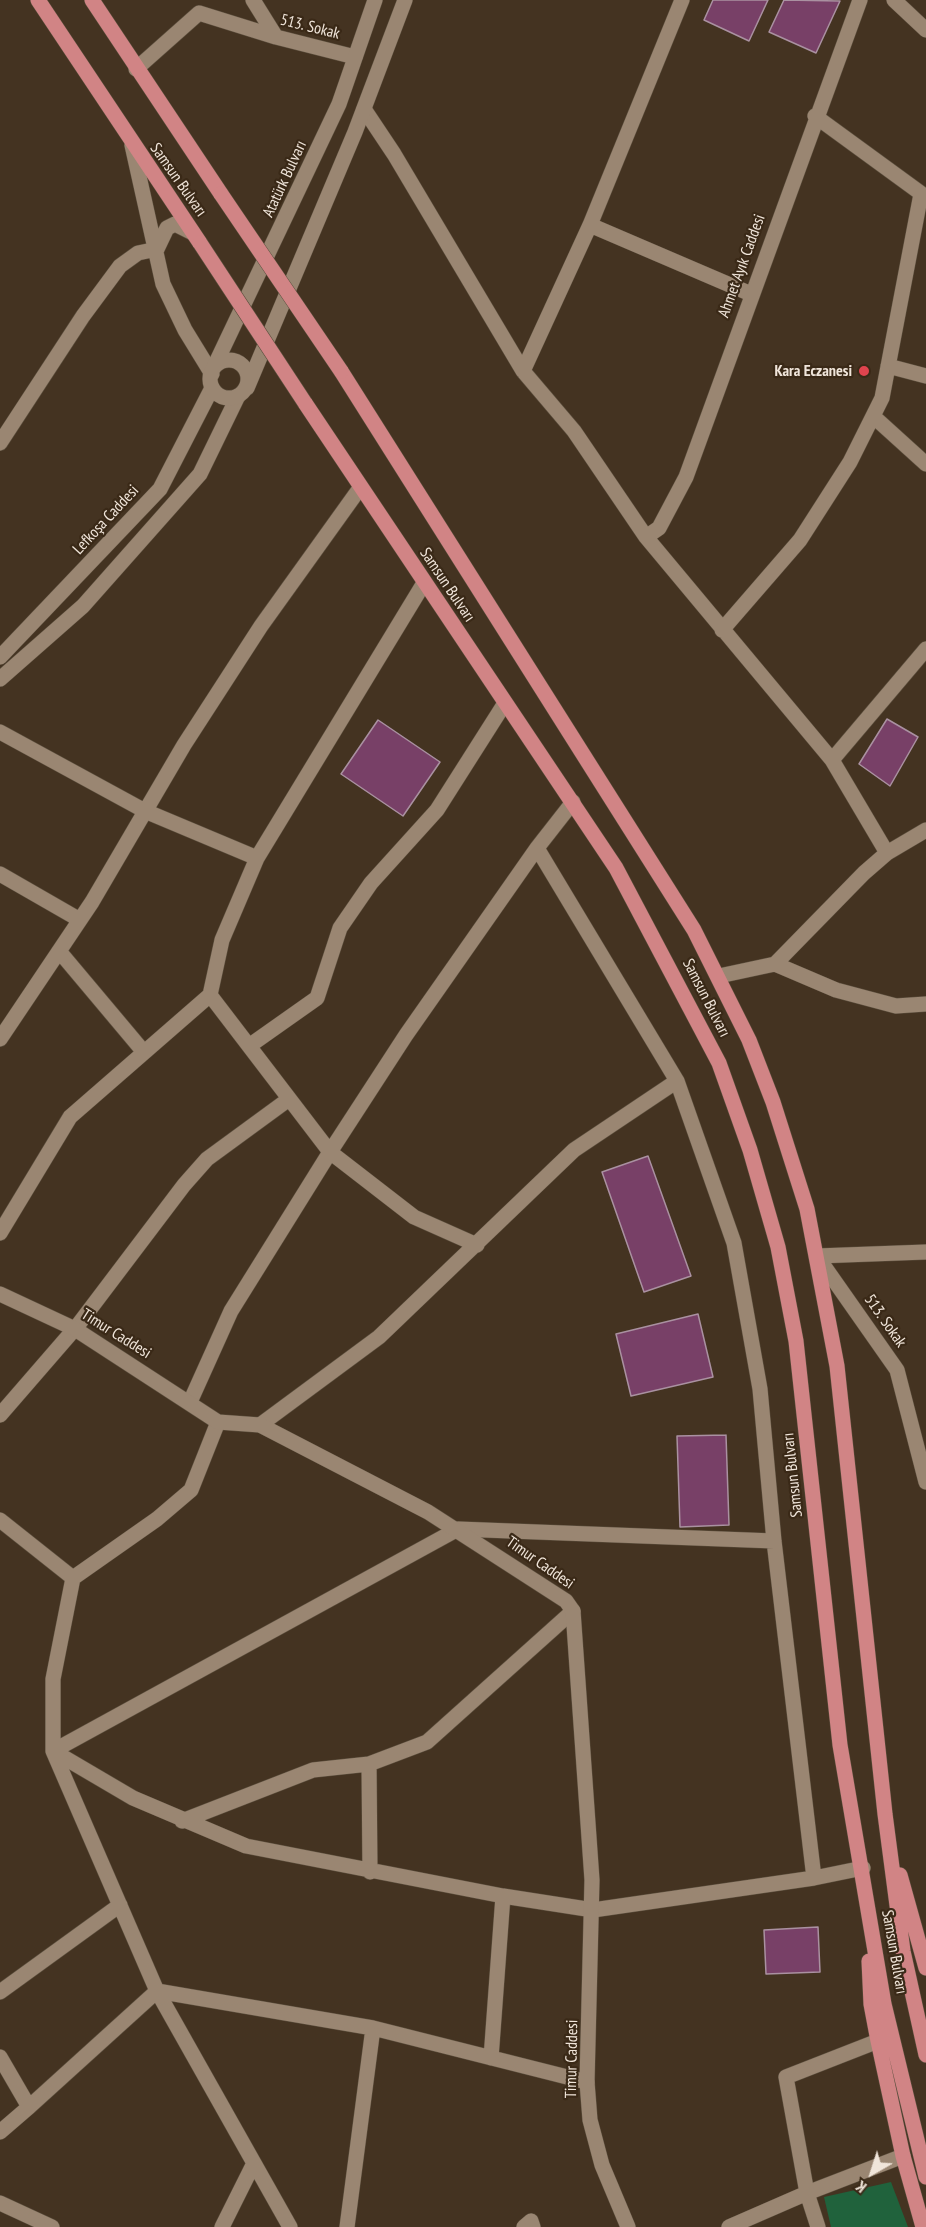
<!DOCTYPE html>
<html>
<head>
<meta charset="utf-8">
<style>
  body { margin:0 }
  #map { position:relative; width:926px; height:2227px; overflow:hidden; background:#443321; font-family:"PT Sans Narrow",sans-serif }
  canvas { display:block }
  .north { position:absolute; left:842px; top:2143px; width:60px; height:60px; -webkit-text-stroke:4px #3a2917; paint-order:stroke; rotate:219deg; font-size:16px; font-weight:700; line-height:24px; text-align:center; color:#f0e5da }
  .north::after { content:''; display:block; margin:auto; width:21px; height:27px; background:#f0e5da; clip-path:polygon(50% 0,100% 100%,50% 72%,0 100%) }
</style>
</head>
<body>
<div id="map">
<canvas width="926" height="2227"></canvas>
<div class="north">K</div>
</div>
<script>
const ctx = document.querySelector('canvas').getContext('2d');
ctx.lineJoin = 'round';
function fill(path, color) {
  ctx.fillStyle = color;
  ctx.fill(path, 'evenodd');
}
function toPath(rows) {
  const path = new Path2D();
  for (const r of rows) {
    if (r.length === 3) {
      path.moveTo(r[0] + r[2], r[1]);
      path.arc(r[0], r[1], r[2], 0, 2 * Math.PI);
      continue;
    }
    path.moveTo(r[0], r[1]);
    for (let i = 2; i < r.length; i += 2) path.lineTo(r[i], r[i + 1]);
  }
  return path;
}
function strokePath(path, color, width, dash) {
  ctx.strokeStyle = color;
  ctx.lineWidth = width;
  ctx.lineCap = dash ? 'butt' : 'round';
  ctx.setLineDash(dash || []);
  ctx.stroke(path);
}
function label(font, color, halo, rows, align = 'center') {
  ctx.font = font + ' "PT Sans Narrow",sans-serif';
  ctx.lineWidth = 4.5;
  ctx.setLineDash([]);
  ctx.textBaseline = 'middle';
  ctx.strokeStyle = halo;
  ctx.fillStyle = color;
  for (const [text, x, y, turn = 0] of rows) {
    ctx.save();
    ctx.translate(x, y);
    ctx.rotate((+turn || 0) * Math.PI / 180);
    ctx.textAlign = isNaN(turn) ? turn : align;
    if (halo) ctx.strokeText(text, 0, 0);
    ctx.fillText(text, 0, 0);
    ctx.restore();
  }
}
const green = toPath([
  [891,2182,908,2227,831,2227,824,2197]
]);
const building = toPath([
  [713,0,768,0,749,41,704,20,713,0],
  [784,0,840,1,816,53,769,32,784,0],
  [887,719,918,737,890,786,859,764,887,719],
  [378,720,440,762,403,816,341,774,378,720],
  [648,1156,691,1276,644,1292,602,1172,648,1156],
  [698,1314,713,1377,631,1396,616,1334,698,1314],
  [726,1435,729,1525,680,1527,677,1436,726,1435],
  [818,1927,820,1972,766,1974,764,1930,818,1927]
]);
const minor = toPath([
  [253,0,276,37],
  [894,0,926,30],
  [136,69,199,13,276,37,355,57],
  [364,109,394,154,523,371,574,431,646,537,832,760,887,853],
  [815,116,926,197],
  [132,145,163,284,185,330,212,374],
  [590,225,751,294],
  [157,249,167,228,175,224,193,233],
  [888,366,926,376],
  [523,371,590,225,682,0],
  [873,416,926,464],
  [0,443,83,316,120,266,138,253,157,249],
  [646,537,659,528,686,477,860,0],
  [722,630,800,540,850,462,882,398,921,194],
  [0,732,145,811,257,858],
  [832,760,926,649],
  [537,848,677,1081,734,1243,760,1389,774,1541,814,1878],
  [0,874,80,920],
  [59,951,143,1051],
  [775,964,864,873,887,853,926,830],
  [719,976,775,964,836,990,896,1006,926,1004],
  [210,995,330,1152,414,1217,477,1245],
  [0,1039,92,902,184,745,261,626,360,488],
  [249,1046,317,998,340,928,371,883,437,810,505,703],
  [0,1233,70,1117,210,995,222,940,257,858,424,583],
  [817,1256,897,1370,926,1482],
  [817,1256,926,1252],
  [190,1402,231,1311,330,1152,406,1035,537,848,573,802],
  [0,1415,78,1325,184,1185,207,1159,289,1099],
  [218,1422,191,1490,157,1519,73,1578,53,1679,53,1751,157,1991,290,2227],
  [260,1425,379,1337,574,1150,677,1081],
  [0,1520,73,1578],
  [53,1751,133,1798,246,1846,503,1896,593,1910,814,1878,863,1868],
  [53,1751,458,1529,774,1541],
  [369,1764,370,1872],
  [182,1821,313,1770,369,1764,427,1742,573,1611],
  [157,1991,373,2028,587,2082],
  [0,1992,120,1905],
  [0,2057,29,2107,0,2132],
  [491,2058,503,1896],
  [29,2107,157,1991],
  [0,2203,52,2227],
  [222,2227,254,2163],
  [347,2227,373,2028],
  [524,2227,531,2221,533,2227],
  [729,2227,807,2193,903,2156],
  [818,2227,807,2193,786,2077,878,2041]
]);
const tertiary = toPath([
  [0,657,160,489,212,388],
  [0,679,83,606,200,474,238,396],
  [0,1294,75,1329,218,1422,260,1425,428,1512,566,1601,573,1611,592,1880,587,2082,590,2120,602,2165,628,2227]
]);
const secondary = toPath([
  [229,379,19],
  [214,367,339,104,375,0],
  [247,388,355,132,405,0]
]);
const primary = toPath([
  [38,0,200,243],
  [92,0,221,194],
  [341,371,694,930,749,1040,773,1102,807,1209,837,1366,885,1814,903,1951,926,2055],
  [305,403,616,868,719,1063,750,1150,778,1247,796,1341,840,1745,884,2004,926,2177],
  [900,1875,926,1968],
  [869,1961,871,2004,878,2041,903,2156,923,2227]
]);
const primaryBridge = toPath([
  [221,194,341,371],
  [200,243,305,403]
]);
const markers = [
  [864,371,6,"#e0444e"]
];
const streetNames = [
  ["513. Sokak",310,27,14],
  ["Atatürk Bulvarı",285,179,-65],
  ["Samsun Bulvarı",178,180,55],
  ["Ahmet Ayık Caddesi",742,266,-70],
  ["Lefkoşa Caddesi",106,520,-47],
  ["Samsun Bulvarı",447,585,56],
  ["Samsun Bulvarı",706,998,63],
  ["513. Sokak",885,1321,55],
  ["Timur Caddesi",116,1334,32],
  ["Samsun Bulvarı",793,1475,-96],
  ["Timur Caddesi",540,1563,35],
  ["Samsun Bulvarı",894,1952,80],
  ["Timur Caddesi",572,2059,-89]
];
const poiNames = [
  ["Kara Eczanesi",852,371]
];
fill(green, '#20623c');
fill(building, '#784067');
strokePath(building, '#aa91a1', 1.5);
strokePath(minor, '#5d503f', 16);
strokePath(tertiary, '#5d503f', 16);
strokePath(secondary, '#5d503f', 16);
strokePath(primary, '#5d503f', 16);
strokePath(minor, '#9a8672', 15);
strokePath(tertiary, '#9a8672', 15);
strokePath(secondary, '#9a8672', 15);
strokePath(primary, '#d18485', 15);
strokePath(primaryBridge, '#5d503f', 16, []);
strokePath(primaryBridge, '#d18485', 15);
for (const [x, y, r, color] of markers) {
  const dot = new Path2D();
  dot.arc(x, y, r, 0, 2 * Math.PI);
  ctx.fillStyle = color;
  ctx.fill(dot);
  strokePath(dot, '#3a2917', 2);
}
label('16px', '#f0e5da', '#3a2917', streetNames);
label('bold 16px', '#f0e5da', '#3a2917', poiNames, 'right');
</script>
</body>
</html>
